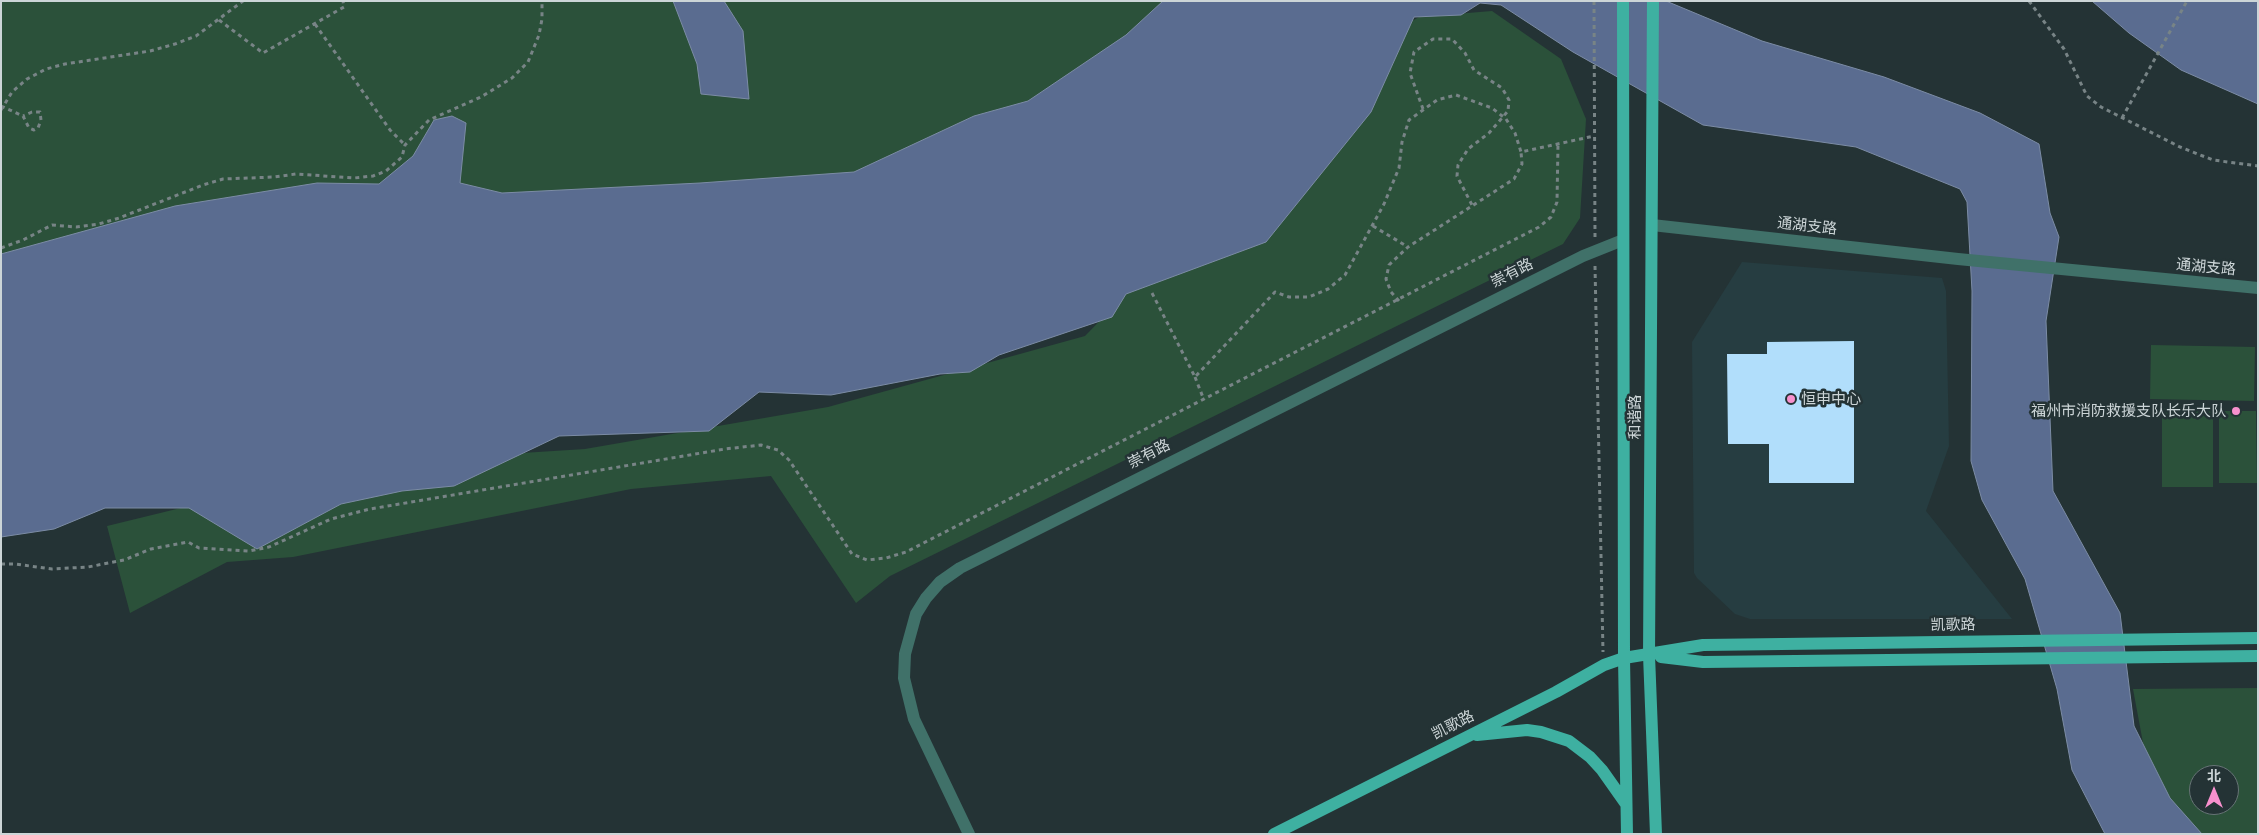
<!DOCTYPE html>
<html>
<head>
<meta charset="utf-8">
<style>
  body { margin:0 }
  #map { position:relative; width:2259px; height:835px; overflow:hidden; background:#243335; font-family:"Asap Condensed","Noto Sans SC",sans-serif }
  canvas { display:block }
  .frame { position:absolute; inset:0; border:2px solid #ccd5d7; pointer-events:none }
  .north { position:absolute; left:2189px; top:765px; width:50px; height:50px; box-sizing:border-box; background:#243335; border:1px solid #677476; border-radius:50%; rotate:0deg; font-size:14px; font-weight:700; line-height:20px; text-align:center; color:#ccd5d7 }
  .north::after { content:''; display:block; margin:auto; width:18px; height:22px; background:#f790cd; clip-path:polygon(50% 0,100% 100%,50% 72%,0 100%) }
</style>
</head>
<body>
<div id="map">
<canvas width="2259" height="835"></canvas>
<div class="frame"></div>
<div class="north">北</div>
</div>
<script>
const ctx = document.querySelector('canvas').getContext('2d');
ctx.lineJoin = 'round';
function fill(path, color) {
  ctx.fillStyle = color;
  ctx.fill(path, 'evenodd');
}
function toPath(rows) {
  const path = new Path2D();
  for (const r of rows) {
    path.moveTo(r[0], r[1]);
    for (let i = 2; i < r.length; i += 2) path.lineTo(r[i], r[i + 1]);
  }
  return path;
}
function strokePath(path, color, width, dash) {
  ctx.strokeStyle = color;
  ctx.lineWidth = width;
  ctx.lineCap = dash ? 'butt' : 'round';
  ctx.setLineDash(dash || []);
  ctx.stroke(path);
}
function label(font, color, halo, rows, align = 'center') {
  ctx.font = font + ' "Asap Condensed","Noto Sans SC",sans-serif';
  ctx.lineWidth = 5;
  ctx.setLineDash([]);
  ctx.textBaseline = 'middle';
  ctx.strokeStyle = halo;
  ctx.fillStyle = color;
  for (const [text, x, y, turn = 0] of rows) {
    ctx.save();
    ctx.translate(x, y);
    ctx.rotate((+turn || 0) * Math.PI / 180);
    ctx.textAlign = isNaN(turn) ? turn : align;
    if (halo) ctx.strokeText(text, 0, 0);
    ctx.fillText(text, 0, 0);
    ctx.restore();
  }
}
const built = toPath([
  [1742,262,1942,278,1946,291,1949,446,1926,511,2012,619,1750,619,1735,614,1697,578,1694,573,1692,342]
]);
const green = toPath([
  [1,1,1178,1,1066,131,718,231,1,302],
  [1492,11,1561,59,1586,119,1580,218,1563,244,890,576,856,603,771,476,631,489,293,557,227,562,130,613,107,526,365,463,585,449,828,407,1085,336,1126,294,1393,32,1419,17],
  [2151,345,2255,347,2254,401,2150,399],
  [2162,408,2213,408,2213,487,2162,487],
  [2219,411,2256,411,2257,483,2219,483],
  [2258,688,2258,834,2191,834,2149,775,2133,689],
  [2199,775,2229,775,2229,805,2199,805]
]);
const water = toPath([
  [673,1,724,1,743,31,749,99,701,94,697,64,673,1],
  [1163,1,1666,1,1762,41,1884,77,1980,113,2039,144,2050,213,2059,237,2046,321,2053,491,2120,613,2134,726,2170,798,2202,834,2105,834,2072,770,2057,689,2025,579,1982,500,1971,461,1972,291,1967,202,1960,189,1856,147,1703,125,1573,52,1501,5,1480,3,1461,15,1414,17,1371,112,1266,242,1126,294,1112,317,999,355,970,372,940,374,831,395,759,392,709,431,559,436,454,486,402,491,341,504,257,549,189,508,105,508,54,529,1,537,1,254,175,206,317,183,379,184,413,156,434,120,452,116,466,123,460,183,502,193,700,183,854,172,974,116,1028,101,1126,35,1163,1],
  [2092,1,2258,1,2258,104,2181,70,2129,33,2092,1]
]);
const building = toPath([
  [1854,341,1854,483,1769,483,1769,444,1728,444,1727,354,1767,354,1767,342]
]);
const path = toPath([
  [1594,1,1595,237],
  [2029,1,2064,49,2087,96,2101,107,2180,147,2213,160,2258,166],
  [219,20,263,53,344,7,343,1],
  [315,24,390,130,405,145],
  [1,106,23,116,29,128,34,130,38,128,41,120,40,112,32,112,23,116],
  [1423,109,1410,73,1414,52,1433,39,1452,39,1465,53,1474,70,1502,88,1509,100,1508,111,1489,133,1468,149,1458,165,1457,176,1472,205],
  [1,110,12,92,27,79,46,69,65,64,150,51,175,44,196,36,243,1],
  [2122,118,2187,1],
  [1373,226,1408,247],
  [1,248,23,240,52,225,76,227,99,224,119,218,203,185,223,179,274,177,296,174,354,178,373,176,386,171,402,157,405,145,429,120,481,97,512,78,528,62,539,35,542,19,542,1],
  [1595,266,1603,652],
  [1152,293,1195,377,1275,292,1289,297,1309,297,1328,289,1345,275,1384,204,1399,168,1402,142,1409,120,1437,100,1456,95,1492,108,1506,119,1515,133,1521,152,1594,136],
  [1399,301,1391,292,1386,279,1389,265,1408,247,1514,179,1522,164,1521,152],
  [1195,377,1204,400],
  [1,564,15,564,52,569,88,567,124,560,151,549,188,542,199,548,249,551,269,547,331,519,370,509,725,449,761,445,778,450,789,460,852,554,867,560,886,558,906,552,1539,227,1551,217,1557,202,1558,144]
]);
const minor = toPath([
  [1652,225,1958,259,2258,288],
  [969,834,914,719,904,678,905,654,916,614,926,598,940,582,960,568,1583,256,1623,240]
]);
const major = toPath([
  [1623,1,1624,658,1627,834],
  [1653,1,1649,655,1656,834],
  [1661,657,1703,662,2258,656],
  [1477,735,1527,730,1541,732,1569,741,1590,757,1602,770,1626,804],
  [1274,834,1556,692,1604,665,1624,658,1703,645,2258,638]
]);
const markers = [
  [1791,399,5,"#f790cd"],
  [2236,411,5,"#f790cd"]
];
const streetNames = [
  ["通湖支路",1807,226,6],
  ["通湖支路",2206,267,5],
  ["崇有路",1512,273,-27],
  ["和谐路",1635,417,-90],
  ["崇有路",1149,454,-27],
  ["凯歌路",1953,625,-1],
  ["凯歌路",1453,725,-27]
];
const poiNames = [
  ["恒申中心",1801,399],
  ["福州市消防救援支队长乐大队",2226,411,"right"]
];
fill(built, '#263d41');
fill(green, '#2b513a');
fill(water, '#5a6c90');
strokePath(water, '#7c8ca5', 1);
fill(building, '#b1defb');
strokePath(path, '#788486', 3, [4, 4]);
strokePath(minor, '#407169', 12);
strokePath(major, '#3eb0a1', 12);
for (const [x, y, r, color] of markers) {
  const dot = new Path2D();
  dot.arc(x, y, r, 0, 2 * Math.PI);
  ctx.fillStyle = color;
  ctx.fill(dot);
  strokePath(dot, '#243335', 2);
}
label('15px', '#ccd5d7', '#243335', streetNames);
label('15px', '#ccd5d7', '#243335', poiNames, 'left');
</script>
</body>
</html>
